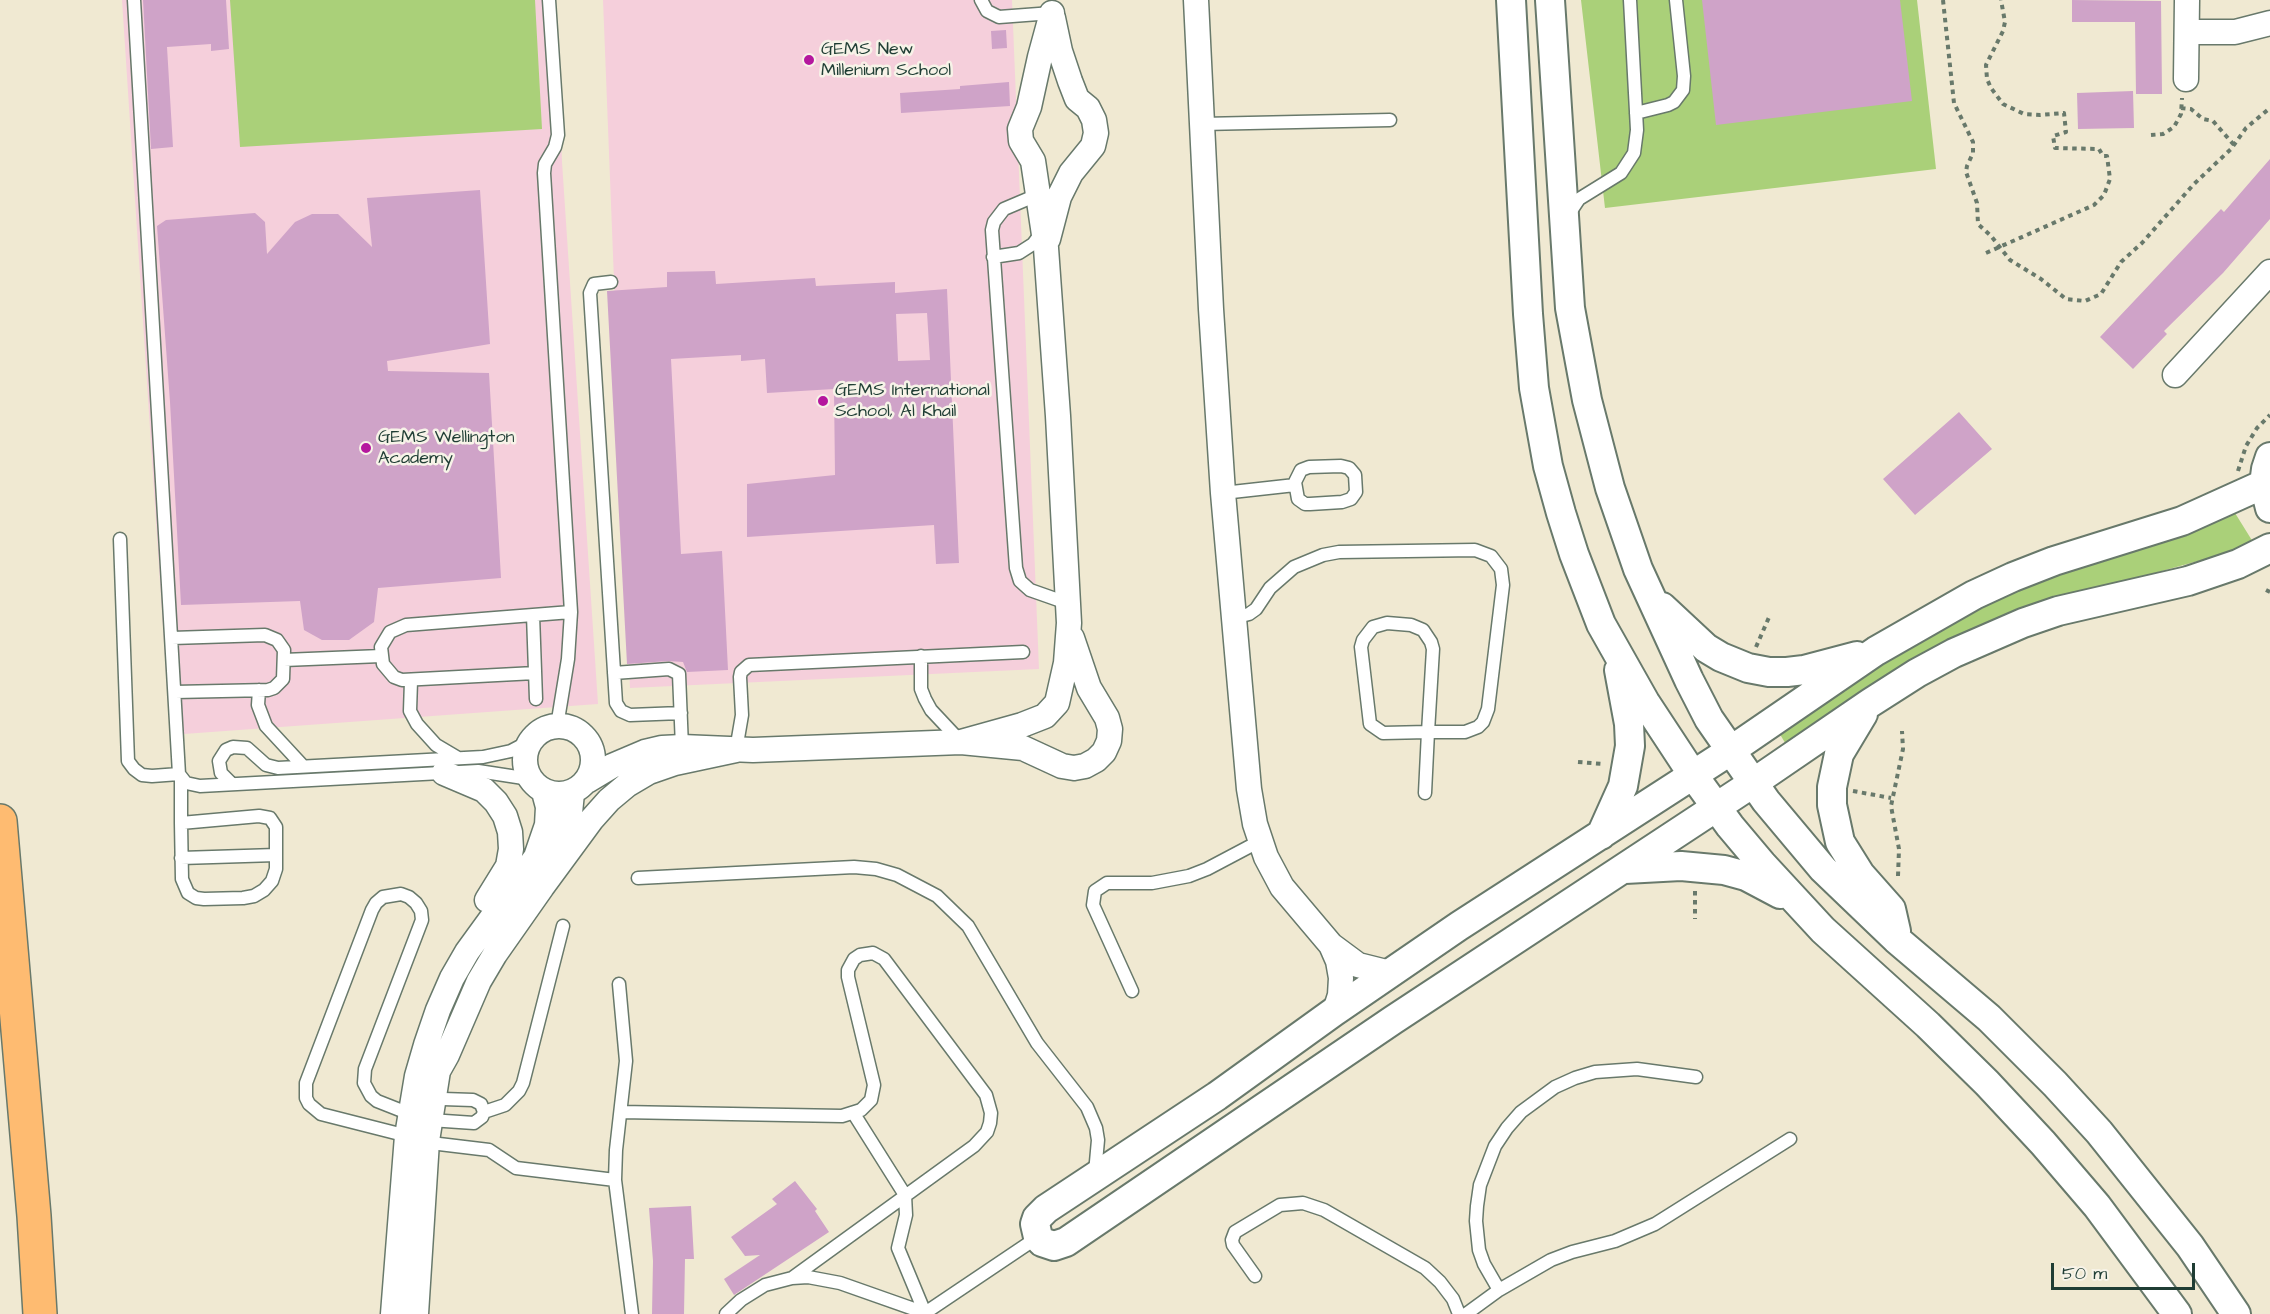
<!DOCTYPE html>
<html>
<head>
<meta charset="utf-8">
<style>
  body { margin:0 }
  #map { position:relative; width:2270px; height:1314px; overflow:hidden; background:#f0e9d2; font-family:"Architects Daughter",sans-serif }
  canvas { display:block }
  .scale { position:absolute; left:2051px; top:1263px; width:144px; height:27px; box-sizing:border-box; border:3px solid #1f3d34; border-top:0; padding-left:8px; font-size:18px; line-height:21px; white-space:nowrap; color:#1f3d34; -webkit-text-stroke:4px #f7f3e8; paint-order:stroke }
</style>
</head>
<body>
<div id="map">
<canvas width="2270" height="1314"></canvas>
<div class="scale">50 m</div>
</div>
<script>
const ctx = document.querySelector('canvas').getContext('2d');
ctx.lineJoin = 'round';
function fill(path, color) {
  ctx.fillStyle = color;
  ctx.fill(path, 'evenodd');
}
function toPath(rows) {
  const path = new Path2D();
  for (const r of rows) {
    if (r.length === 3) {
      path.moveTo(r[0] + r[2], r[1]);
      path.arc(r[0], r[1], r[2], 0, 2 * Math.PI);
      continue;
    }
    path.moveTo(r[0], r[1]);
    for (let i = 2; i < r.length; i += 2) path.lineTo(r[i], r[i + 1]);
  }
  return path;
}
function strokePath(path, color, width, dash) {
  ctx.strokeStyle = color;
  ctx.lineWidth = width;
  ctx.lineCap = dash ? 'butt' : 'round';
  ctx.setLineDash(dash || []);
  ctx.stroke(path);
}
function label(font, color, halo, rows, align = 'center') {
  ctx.font = font + ' "Architects Daughter",sans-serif';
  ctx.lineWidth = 5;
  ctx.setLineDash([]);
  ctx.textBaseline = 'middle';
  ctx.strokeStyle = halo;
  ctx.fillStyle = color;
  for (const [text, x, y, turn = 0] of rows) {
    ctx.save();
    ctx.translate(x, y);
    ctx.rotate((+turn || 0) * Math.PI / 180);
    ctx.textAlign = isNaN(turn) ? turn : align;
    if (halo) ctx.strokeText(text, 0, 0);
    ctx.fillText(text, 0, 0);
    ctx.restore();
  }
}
const built = toPath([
  [122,0,556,0,562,162,598,704,170,735],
  [603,0,1012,0,1039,669,630,688]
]);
const green = toPath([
  [230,0,535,0,542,129,240,147],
  [1581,0,1917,0,1936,169,1605,208],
  [2235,513,2253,542,2238,550,2111,585,1787,746,1778,731,1916,641,2022,585]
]);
const building = toPath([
  [143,0,226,0,229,49,211,51,211,44,167,47,173,147,151,149],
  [1702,0,1900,0,1912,101,1716,125],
  [2072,0,2161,1,2162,94,2136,94,2135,22,2072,22],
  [1006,30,1007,48,992,49,991,31],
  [1009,82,1010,106,901,113,900,93,960,89,960,86],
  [2133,91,2134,128,2078,129,2077,93],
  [2270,159,2270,219,2223,273,2164,331,2167,334,2133,369,2100,337,2221,209,2224,212],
  [480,190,490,344,387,361,388,371,489,373,501,578,378,588,374,622,349,640,322,640,304,630,300,601,181,605,170,402,157,226,166,220,255,213,265,222,267,254,295,222,312,214,338,214,372,247,367,198],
  [715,271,716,284,815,278,816,286,895,282,895,293,947,289,959,563,936,564,934,525,747,537,747,484,835,475,834,389,767,393,765,359,741,361,741,355,671,359,681,554,722,551,728,670,687,672,683,662,668,661,627,664,607,291,667,287,667,272],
  [927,313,930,360,898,361,896,314],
  [1959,412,1992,449,1915,515,1883,479],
  [795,1181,817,1209,815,1211,829,1232,734,1295,724,1279,760,1255,745,1256,731,1237,777,1204,772,1199],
  [691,1206,694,1259,685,1259,684,1314,652,1314,653,1261,649,1208]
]);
const path = toPath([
  [1943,0,1954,103,1973,142,1973,153,1967,166,1966,172,1977,203,1978,224,1991,236,2010,260,2041,279,2066,299,2085,301,2101,294,2121,262,2142,243,2194,184,2231,149,2246,128,2270,108],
  [2181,108,2191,109,2203,119,2213,121,2234,145],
  [2151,135,2163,134,2174,127,2181,114,2182,98],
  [1986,253,2094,205,2104,195,2110,179,2107,156,2103,156,2099,149,2055,148,2053,136,2066,132,2064,113,2040,115,2024,114,2003,104,1991,88,1987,79,1986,65,2003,31,2005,22,2001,0],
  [2238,471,2246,446,2257,428,2270,415],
  [2266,590,2270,592],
  [1756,647,1770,615],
  [1578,762,1603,764],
  [1853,791,1891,798],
  [1898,876,1899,849,1891,806,1903,749,1902,731],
  [1695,891,1695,919]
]);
const service = toPath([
  [134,0,179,774,186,783,200,786,478,771,530,779],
  [549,0,558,135,555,147,545,164,544,173,571,612,568,659,557,726],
  [981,0,987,11,999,17,1052,13],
  [1636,113,1668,105,1674,102,1683,90,1684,76,1676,0],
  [1202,124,1390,120],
  [1037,195,1004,209,994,222,992,230,1016,568,1020,581,1030,590,1067,603],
  [1569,214,1579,199,1621,173,1634,153,1637,130,1630,0],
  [993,257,1019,253,1033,244,1042,232],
  [611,282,594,284,590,293,616,703,621,711,630,715,681,713],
  [1341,466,1349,468,1355,475,1356,492,1351,499,1342,502,1310,504,1305,504,1298,499,1295,482,1301,470,1309,467,1341,466],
  [1223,493,1295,485],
  [120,539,128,761,134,769,142,775,152,776,179,774],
  [533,615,536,699],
  [1233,618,1249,614,1256,609,1270,588,1294,567,1323,555,1339,552,1475,550,1491,556,1501,569,1503,585,1488,709,1483,722,1478,727,1465,732,1428,732,1433,649,1431,642,1423,630,1411,625,1387,623,1373,627,1363,640,1361,647,1370,724,1383,733,1428,732,1425,793],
  [172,638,265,635,277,640,284,650,283,679,274,688,268,690,175,692],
  [921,656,921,689,925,699,931,710,961,742],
  [284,660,381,656],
  [535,673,402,680,394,677,383,664,381,647,390,632,406,625,571,612],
  [614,673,669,669,679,674,682,747],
  [411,681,410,711,417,724,436,745,458,758],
  [259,690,258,705,266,726,303,766],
  [736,750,742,715,740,677,741,672,749,665,1023,652],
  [231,783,221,773,219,761,226,750,233,747,247,748,266,765,278,768,483,757,511,751,532,740],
  [181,823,259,816,270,818,276,827,276,869,272,881,264,890,254,896,243,898,204,899,196,898,188,893,182,879,181,823,181,778],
  [181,858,276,855],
  [638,878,854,867,876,869,897,875,937,896,968,926,1037,1043,1087,1107,1096,1128,1098,1140,1095,1173],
  [563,926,523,1083,519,1091,505,1105,484,1112,482,1117,474,1123,430,1120,410,1114,377,1101,371,1096,364,1083,365,1069,422,920,421,911,416,903,409,897,401,894,383,897,376,903,372,910,306,1083,306,1098,309,1104,321,1114,439,1144,489,1150,516,1168,615,1180],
  [619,984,626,1061,616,1150,615,1180,632,1314],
  [1132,991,1093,905,1095,891,1107,883,1152,883,1189,876,1207,869,1260,841],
  [443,1099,473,1100,481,1104,484,1112],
  [621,1112,842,1116,861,1110,871,1100,874,1085,848,977,848,970,854,959,860,955,873,953,884,959,986,1095,991,1113,990,1123,987,1132,974,1146,792,1278],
  [854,1114,905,1195,906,1215,898,1248,925,1313,1038,1237],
  [1255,1276,1233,1245,1232,1240,1235,1232,1280,1205,1303,1203,1324,1210,1425,1268,1440,1282,1453,1299,1459,1314],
  [1499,1290,1484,1264,1479,1250,1476,1221,1477,1206,1480,1185,1495,1146,1507,1128,1521,1112,1555,1087,1575,1078,1595,1072,1637,1069,1696,1077],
  [726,1314,741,1300,765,1285,792,1278,808,1277,840,1283,928,1314],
  [1466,1314,1499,1290,1551,1260,1572,1252,1615,1241,1655,1224,1790,1139]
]);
const minor = toPath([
  [1196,0,1211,309,1223,493,1249,789,1255,824,1266,857,1282,887,1331,945,1358,965,1390,973],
  [2187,32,2235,32,2270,23],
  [2186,79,2187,0],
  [1048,239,1059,197,1071,173,1093,146,1096,133,1094,120,1088,108,1077,99,1070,81,1060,51,1053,18],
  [2175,375,2270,272],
  [559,760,34],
  [961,742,1022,725,1045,716,1057,703,1066,663,1069,623,1058,416,1046,248,1033,161,1021,141,1020,129,1029,107,1040,57,1052,13],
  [444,773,484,790,496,802,505,816,510,832,511,849,508,866,487,900],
  [587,781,612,766,645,752,662,748,682,747,753,750,961,742,1023,748,1062,766,1074,768,1085,766,1096,760,1104,752,1109,741,1110,729,1107,718,1089,688,1072,638],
  [557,855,570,813,572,793],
  [1331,945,1338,961,1341,978,1340,995,1335,1011],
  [393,1314,407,1136,417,1076,426,1045,438,1010,452,978,467,952,536,857,547,825,548,807,544,792],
  [416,1314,427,1141,438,1071,447,1055,479,981,495,954,542,887,592,819,609,800,627,785,649,772,675,763,736,750]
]);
const tertiary = toPath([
  [1511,0,1528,314,1534,388,1548,466,1561,513,1574,554,1601,624,1645,702,1693,775,1730,826,1762,864,1823,930,1928,1025,1987,1083,2043,1143,2097,1206,2177,1314],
  [1550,0,1570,308,1587,400,1610,488,1638,569,1689,680,1709,719,1766,801,1823,869,1896,939,1989,1018,2055,1084,2099,1132,2190,1246,2236,1314],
  [2270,457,2266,469,2264,484,2270,508],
  [2264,484,2182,521,2054,561,2013,577,1974,595,1876,651,1730,751,1459,926,1335,1011,1217,1096,1046,1209,1037,1218,1035,1224,1038,1237,1042,1242,1054,1246,1066,1242,1393,1020,1753,783,1870,703,1917,673,1954,653,2023,623,2058,611,2188,581,2238,564,2270,548],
  [1662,607,1706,648,1721,657,1748,668,1769,672,1787,672,1804,670,1857,656],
  [1863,714,1839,754,1832,787,1832,805,1840,842,1860,874,1891,909,1896,931],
  [1601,835,1623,786,1630,746,1629,724,1619,670],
  [1625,869,1681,866,1724,870,1746,876,1780,894]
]);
const motorway = toPath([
  [0,821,34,1216,40,1314]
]);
const markers = [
  [809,60,6,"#b5179e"],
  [823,401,6,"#b5179e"],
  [366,448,6,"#b5179e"]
];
const poiNames = [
  ["GEMS New",821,50],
  ["Millenium School",821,71],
  ["GEMS International",835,391],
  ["School, Al Khail",835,412],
  ["GEMS Wellington",378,438],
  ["Academy",378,459]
];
fill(built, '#f5cfdb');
fill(green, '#aad079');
fill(building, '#cfa3c8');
strokePath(service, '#68796b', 15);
strokePath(minor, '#68796b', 27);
strokePath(tertiary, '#68796b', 32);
strokePath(motorway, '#68796b', 36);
strokePath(path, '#68796b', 4, [4.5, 4.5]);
strokePath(service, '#fff', 12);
strokePath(minor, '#fff', 24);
strokePath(tertiary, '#fff', 28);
strokePath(motorway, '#febb71', 33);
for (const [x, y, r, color] of markers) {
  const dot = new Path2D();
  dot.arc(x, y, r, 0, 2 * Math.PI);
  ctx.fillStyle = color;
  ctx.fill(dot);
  strokePath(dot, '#f7f3e8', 2);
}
label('18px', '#1f3d34', '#f7f3e8', poiNames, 'left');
</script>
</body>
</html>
